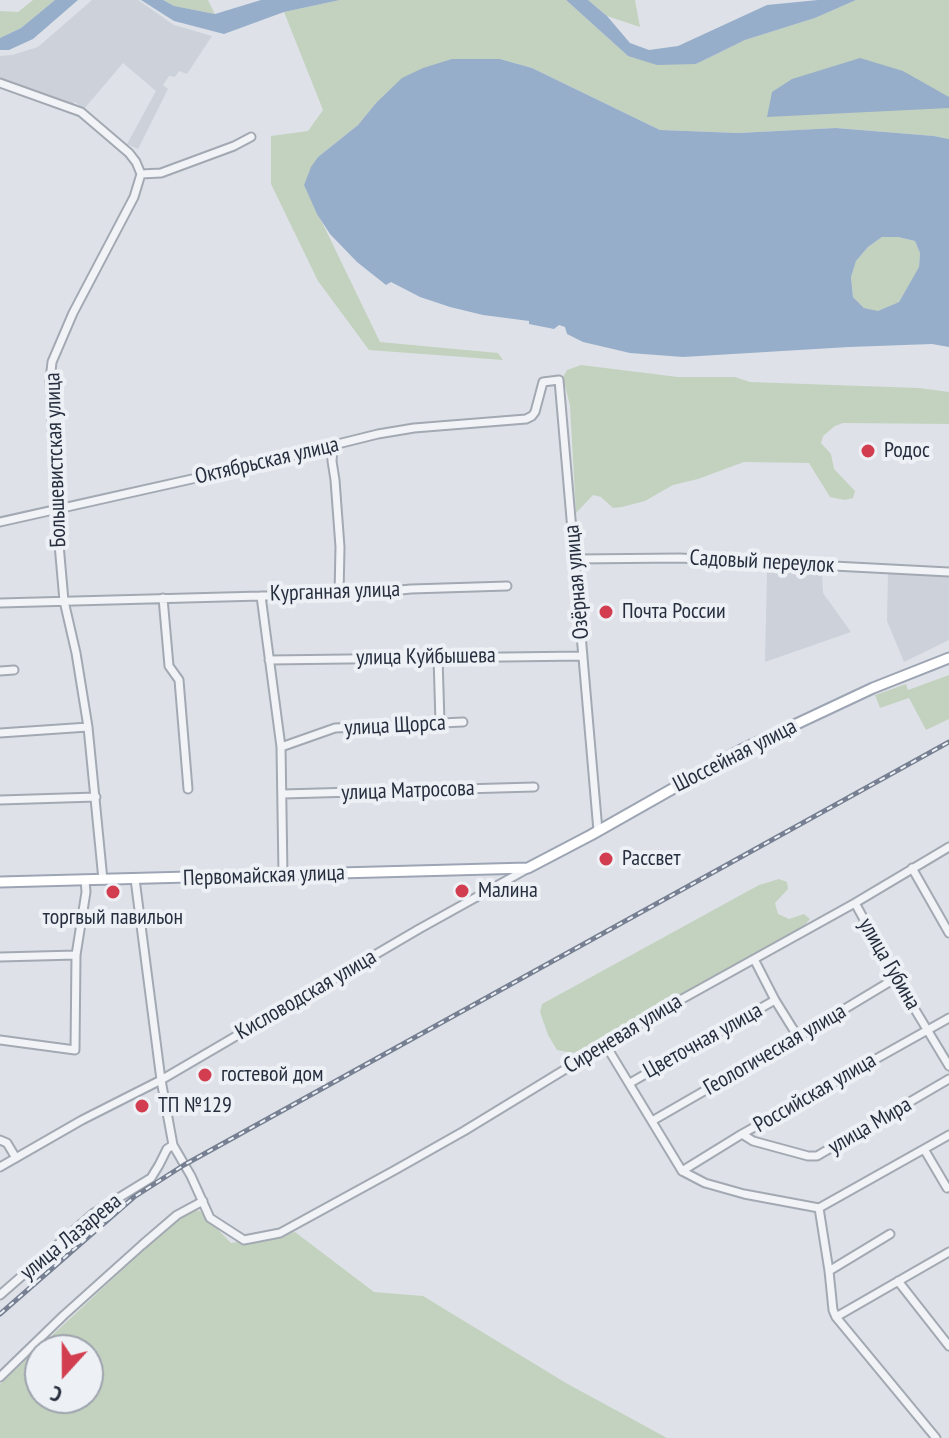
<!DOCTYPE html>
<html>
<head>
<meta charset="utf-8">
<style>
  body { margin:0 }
  #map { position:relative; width:949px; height:1438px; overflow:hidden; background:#dee2e8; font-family:"PT Sans Narrow",sans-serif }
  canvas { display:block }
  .north { position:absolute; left:24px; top:1334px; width:80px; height:80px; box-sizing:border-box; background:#edf1f6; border:2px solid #9ea3ad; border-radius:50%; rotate:201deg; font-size:22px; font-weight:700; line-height:32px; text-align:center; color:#272f3f }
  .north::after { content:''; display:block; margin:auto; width:28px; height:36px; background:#d23e4f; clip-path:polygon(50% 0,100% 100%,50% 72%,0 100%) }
</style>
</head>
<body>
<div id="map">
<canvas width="949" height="1438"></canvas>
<div class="north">С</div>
</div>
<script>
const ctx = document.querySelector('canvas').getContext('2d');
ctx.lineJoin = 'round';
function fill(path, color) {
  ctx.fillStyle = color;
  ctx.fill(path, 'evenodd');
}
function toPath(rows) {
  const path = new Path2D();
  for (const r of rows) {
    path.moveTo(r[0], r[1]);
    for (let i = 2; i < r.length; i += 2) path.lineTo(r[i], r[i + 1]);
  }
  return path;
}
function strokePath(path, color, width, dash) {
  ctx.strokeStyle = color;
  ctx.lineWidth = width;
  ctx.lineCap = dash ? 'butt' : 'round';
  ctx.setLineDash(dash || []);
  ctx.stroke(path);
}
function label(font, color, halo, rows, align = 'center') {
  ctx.font = font + ' "PT Sans Narrow",sans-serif';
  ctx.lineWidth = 8;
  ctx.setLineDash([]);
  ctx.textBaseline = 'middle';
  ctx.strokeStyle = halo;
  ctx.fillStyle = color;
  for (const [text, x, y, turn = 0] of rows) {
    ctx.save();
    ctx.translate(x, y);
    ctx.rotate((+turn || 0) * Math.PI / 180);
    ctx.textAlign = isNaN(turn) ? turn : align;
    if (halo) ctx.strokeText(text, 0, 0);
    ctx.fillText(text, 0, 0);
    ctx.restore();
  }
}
const built = toPath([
  [92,0,138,0,174,25,212,36,187,74,179,71,175,77,169,76,163,85,168,89,138,149,127,144,156,91,123,63,84,109,75,102,67,111,0,84,0,56,12,55,38,47],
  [767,571,822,574,823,593,851,632,765,662],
  [888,573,949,577,949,640,904,662,887,621]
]);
const green = toPath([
  [33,0,55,0,21,28,0,38,0,11,18,12],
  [163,0,208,0,215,14,173,6],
  [340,0,566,0,628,56,696,64,745,40,815,18,856,0,949,0,949,139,934,136,837,128,738,133,660,130,532,68,500,59,376,103,358,125,318,157,304,185,380,342,498,353,503,360,369,350,318,281,271,184,271,136,308,131,323,110,284,12],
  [588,0,635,0,640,27,607,16],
  [882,237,898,237,915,241,920,253,919,268,899,302,878,312,864,308,853,297,851,277,856,261,868,247],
  [581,365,678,377,735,377,750,382,919,388,949,392,949,424,843,423,835,426,823,436,821,443,831,454,834,469,855,491,853,498,845,500,830,497,809,463,744,462,698,479,673,485,645,501,622,507,613,508,601,497,593,495,576,513,570,406,563,377,567,370],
  [949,675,949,719,926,730,909,698,880,708,875,695,906,684,908,690],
  [779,879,787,882,788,889,775,903,778,914,789,919,804,914,810,919,802,928,581,1050,573,1053,557,1050,548,1035,540,1012,542,1004,759,885],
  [193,1210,200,1211,231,1243,295,1232,374,1292,423,1296,566,1383,667,1438,0,1438,0,1384,179,1217],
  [40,1350,88,1350,88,1398,40,1398]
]);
const water = toPath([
  [55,0,78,0,33,39,9,50,0,50,0,38,21,28],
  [141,0,163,0,174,6,215,14,261,0,340,0,284,12,224,34,174,21],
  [566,0,588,0,607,16,630,43,649,50,678,46,767,5,818,0,856,0,815,18,745,40,696,64,657,65,628,56],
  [860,58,903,71,949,97,949,108,767,117,772,92,792,79],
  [452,59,500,59,532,68,660,130,738,133,836,128,934,136,949,139,949,347,932,344,849,347,683,357,630,353,583,342,567,334,565,327,559,325,554,329,529,324,529,321,483,315,450,307,420,297,391,282,386,285,357,262,330,234,317,214,304,185,311,167,318,157,358,125,376,103,402,78,423,68],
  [882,237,898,237,915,241,920,253,919,267,899,302,878,311,864,308,853,297,851,277,856,261,868,247]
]);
const minor = toPath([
  [0,83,81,112,129,153,136,162,141,174],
  [141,174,161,173,234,146,251,137],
  [333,446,332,461,335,480,340,547,339,596],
  [0,522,241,468,378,434,414,428,526,419,532,416,535,412,543,382,559,380,598,831],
  [575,559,680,558,949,572],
  [261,596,281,747,283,875],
  [163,598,169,666,179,680,188,789],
  [0,603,261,596,339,596,411,589,507,586],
  [438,657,440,723],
  [269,660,583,656],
  [0,671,14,670],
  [0,733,88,727],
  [281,747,335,728,463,722],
  [283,794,534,787],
  [0,800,96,797],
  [912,868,949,933],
  [135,879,161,1080,173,1145,191,1176,210,1218,244,1240,280,1233,395,1170,464,1131,664,1009,855,903,949,847],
  [103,880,88,727,76,653,64,601,56,510,50,380,52,362,73,313,134,197,141,174],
  [855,903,896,978,949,1066],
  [0,957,76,955],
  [754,959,775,1000,798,1037],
  [0,1040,75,1050,76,955,86,892,85,880],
  [605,1044,682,1171,705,1183,744,1194,819,1208,949,1135],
  [630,1083,775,1000],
  [652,1121,798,1037,896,978],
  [742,1134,753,1141,808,1156,817,1156,949,1079],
  [0,1140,7,1143,16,1158],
  [924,1149,947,1188],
  [0,1167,82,1120,161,1080,419,929,527,869],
  [682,1171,742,1134,949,1018],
  [819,1208,829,1271,833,1310,836,1317,936,1438],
  [829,1271,890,1234],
  [898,1281,949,1346],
  [0,1295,94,1213,151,1178,159,1165,167,1149,173,1145],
  [836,1317,949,1252],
  [0,1377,64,1315,142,1245,177,1215,203,1201]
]);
const major = toPath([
  [0,882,528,868,591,835,741,750,873,688,949,658]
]);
const rail = toPath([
  [0,1314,134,1197,184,1165,949,742]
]);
const markers = [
  [868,451,8,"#d23e4f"],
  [606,612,8,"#d23e4f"],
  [606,859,8,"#d23e4f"],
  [462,891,8,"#d23e4f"],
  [113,892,8,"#d23e4f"],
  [205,1075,8,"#d23e4f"],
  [142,1106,8,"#d23e4f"]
];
const poiNames = [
  ["Родос",884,451],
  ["Почта России",622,612],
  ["Рассвет",622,859],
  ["Малина",478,891],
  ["торгвый павильон",113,918,"center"],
  ["гостевой дом",221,1075],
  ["ТП №129",158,1106]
];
const streetNames = [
  ["Большевистская улица",56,460,-92],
  ["Октябрьская улица",267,461,-13],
  ["Садовый переулок",762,562,3],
  ["Озёрная улица",577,582,-95],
  ["Курганная улица",335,592,-2],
  ["улица Куйбышева",426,657,-1],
  ["улица Щорса",395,726,-3],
  ["Шоссейная улица",735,756,-27],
  ["улица Матросова",408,791,-2],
  ["Первомайская улица",264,876,-2],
  ["улица Губина",889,964,60],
  ["Кисловодская улица",306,995,-30],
  ["Сиреневая улица",623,1034,-31],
  ["Цветочная улица",703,1041,-29],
  ["Геологическая улица",775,1050,-30],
  ["Российская улица",815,1093,-30],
  ["улица Мира",870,1126,-30],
  ["улица Лазарева",71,1237,-39]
];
fill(built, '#ccd1da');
fill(green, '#c3d2bf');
fill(water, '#97aeca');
strokePath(minor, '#a3a9b2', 11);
strokePath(major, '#9da5b4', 13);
strokePath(minor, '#f1f3f6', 7);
strokePath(major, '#fff', 9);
strokePath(rail, '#778092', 5);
strokePath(rail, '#edf1f6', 2, [6]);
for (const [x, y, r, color] of markers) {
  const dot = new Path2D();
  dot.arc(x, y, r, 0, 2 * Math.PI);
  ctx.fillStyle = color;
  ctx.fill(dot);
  strokePath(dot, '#edf1f6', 3);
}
label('22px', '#272f3f', '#edf1f6', poiNames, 'left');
label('22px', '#272f3f', '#edf1f6', streetNames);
</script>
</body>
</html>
